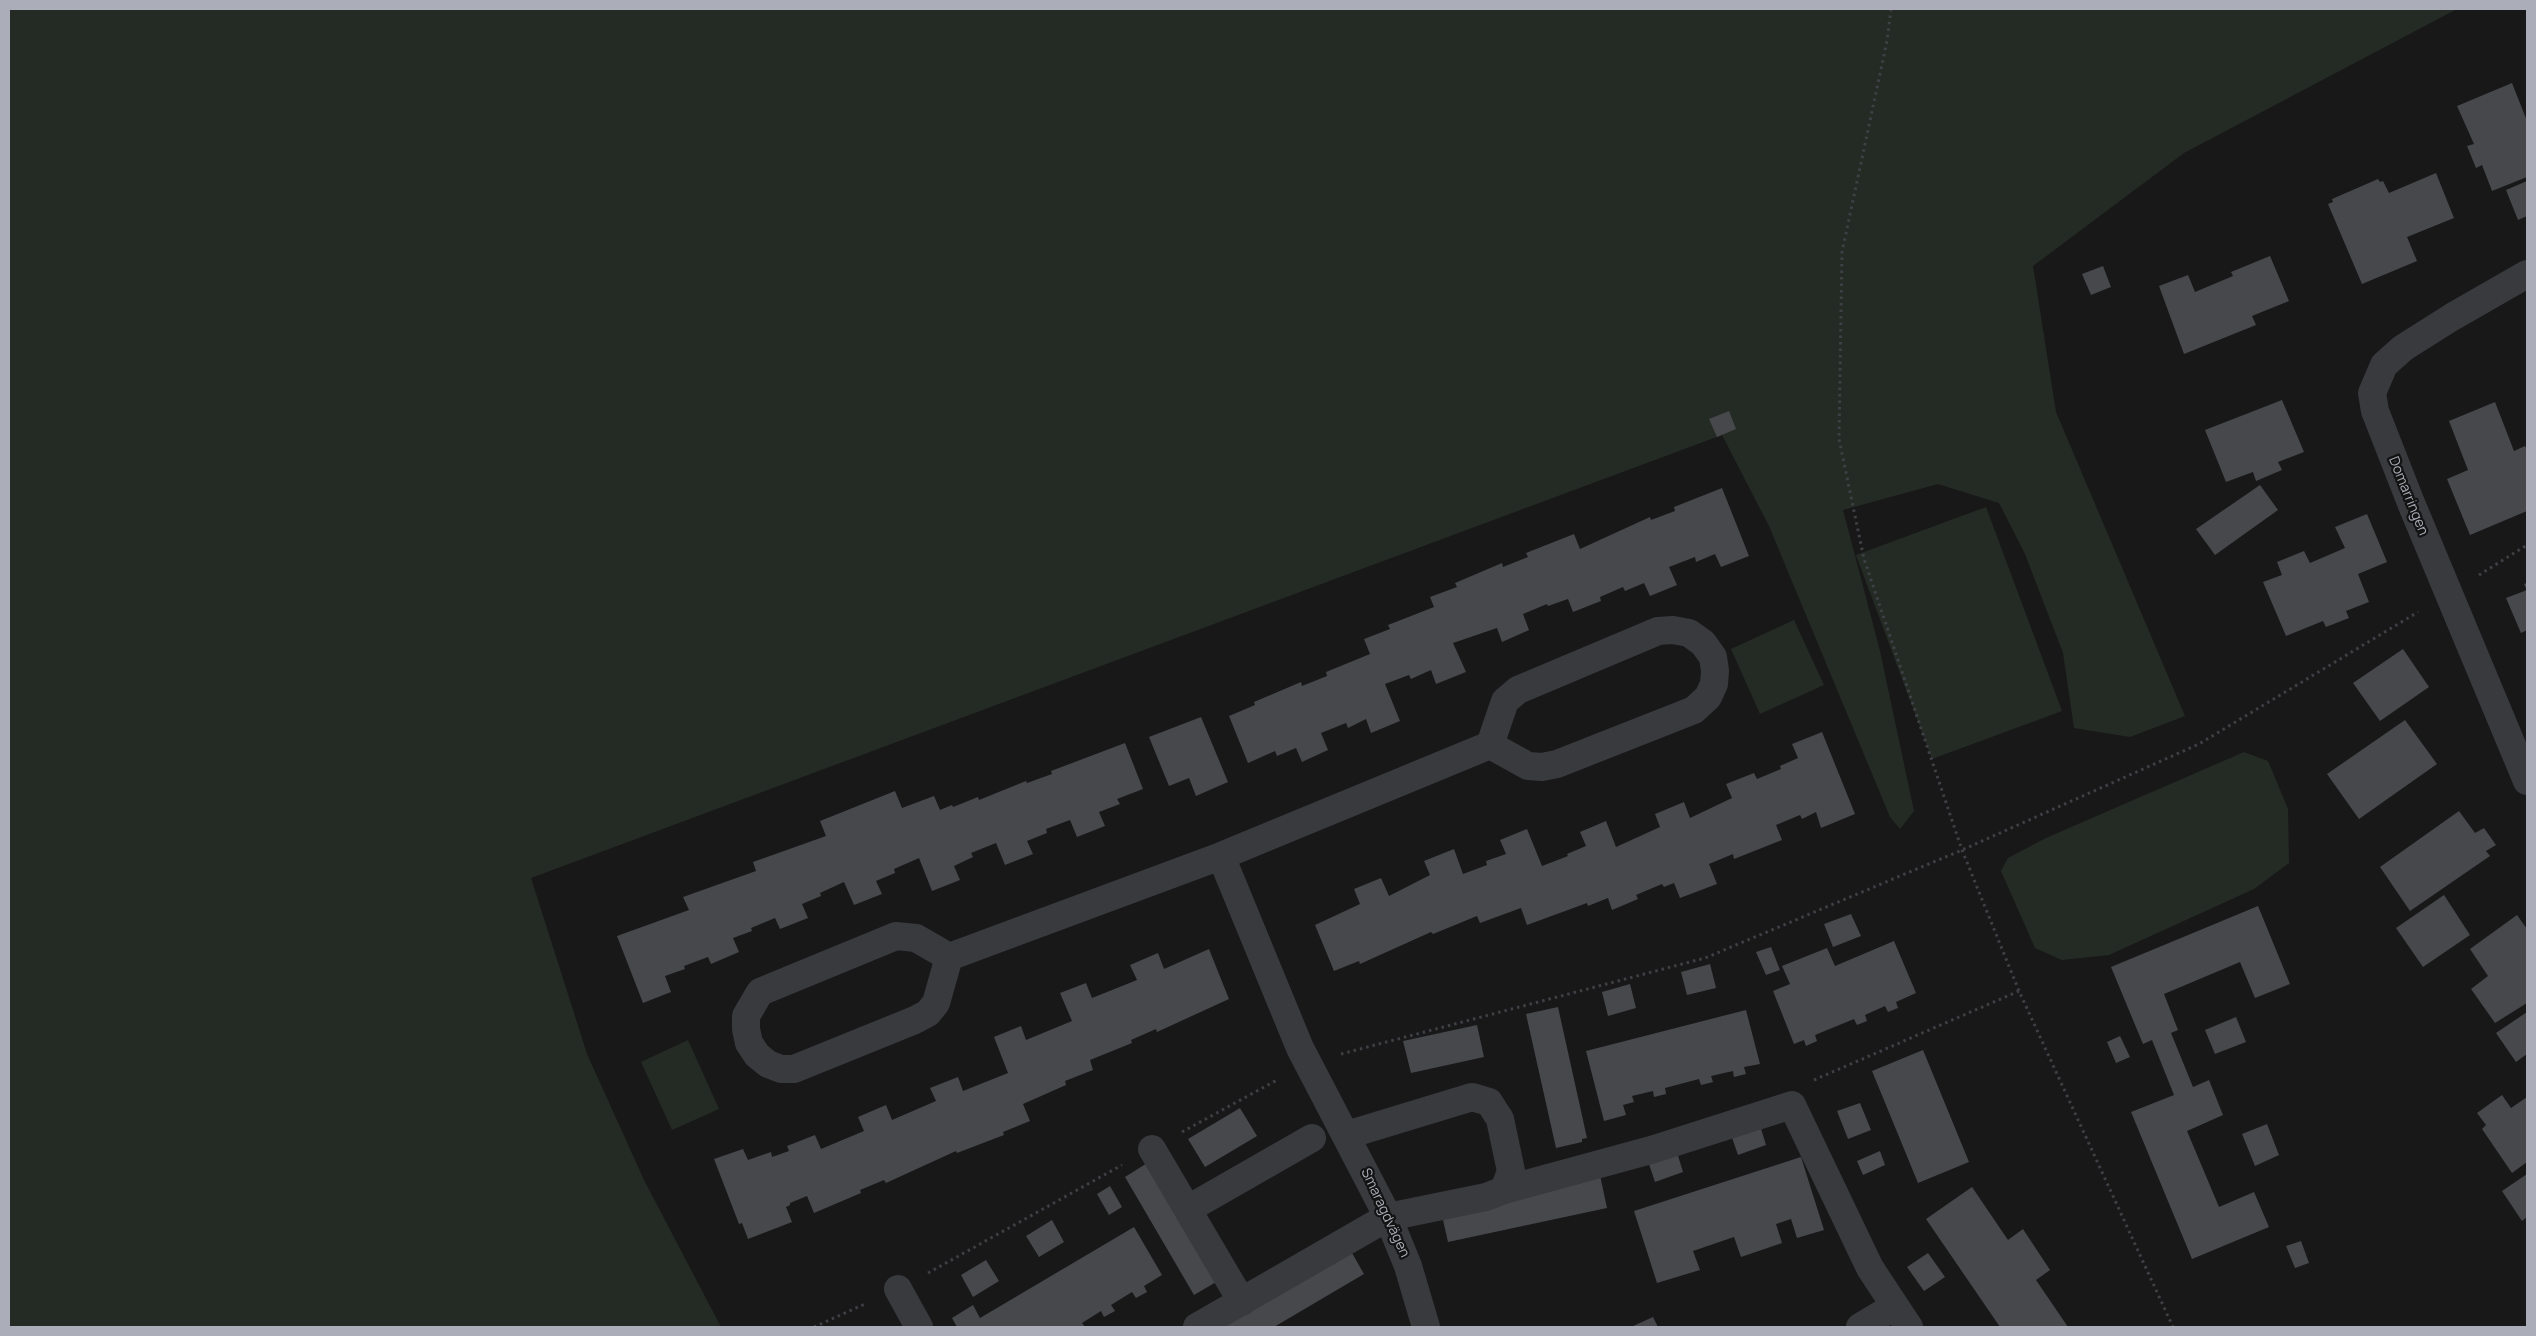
<!DOCTYPE html>
<html>
<head>
<meta charset="utf-8">
<style>
  body { margin:0 }
  #map { position:relative; width:2536px; height:1336px; overflow:hidden; background:#181819; font-family:Manrope,sans-serif }
  canvas { display:block }
  .frame { position:absolute; inset:0; border:10px solid #abaeb8; pointer-events:none }
</style>
</head>
<body>
<div id="map">
<canvas width="2536" height="1336"></canvas>
<div class="frame"></div>
</div>
<script>
const ctx = document.querySelector('canvas').getContext('2d');
ctx.lineJoin = 'round';
function fill(path, color) {
  ctx.fillStyle = color;
  ctx.fill(path, 'evenodd');
}
function toPath(rows) {
  const path = new Path2D();
  for (const r of rows) {
    path.moveTo(r[0], r[1]);
    for (let i = 2; i < r.length; i += 2) path.lineTo(r[i], r[i + 1]);
  }
  return path;
}
function strokePath(path, color, width, dash) {
  ctx.strokeStyle = color;
  ctx.lineWidth = width;
  ctx.lineCap = dash ? 'butt' : 'round';
  ctx.setLineDash(dash || []);
  ctx.stroke(path);
}
function label(font, color, halo, rows, align = 'center') {
  ctx.font = font + ' Manrope,sans-serif';
  ctx.lineWidth = 4.5;
  ctx.setLineDash([]);
  ctx.textBaseline = 'middle';
  ctx.strokeStyle = halo;
  ctx.fillStyle = color;
  for (const [text, x, y, turn = 0] of rows) {
    ctx.save();
    ctx.translate(x, y);
    ctx.rotate((+turn || 0) * Math.PI / 180);
    ctx.textAlign = isNaN(turn) ? turn : align;
    if (halo) ctx.strokeText(text, 0, 0);
    ctx.fillText(text, 0, 0);
    ctx.restore();
  }
}
const green = toPath([
  [9,9,2457,9,2184,153,2033,266,2056,412,2185,716,2130,737,2074,728,2063,653,2025,554,1999,503,1938,484,1843,510,1880,651,1914,811,1900,829,1890,817,1769,526,1722,435,531,878,587,1054,644,1180,721,1327,9,1327],
  [1986,507,2062,711,1932,759,1856,555],
  [1794,620,1824,685,1760,714,1731,649],
  [2244,752,2268,761,2288,809,2289,863,2254,889,2109,955,2062,960,2035,948,2001,871,2008,858,2046,838],
  [688,1040,719,1109,672,1130,641,1062]
]);
const building = toPath([
  [2512,83,2527,121,2527,177,2492,191,2482,165,2476,168,2467,146,2474,144,2457,106],
  [2436,173,2454,218,2407,237,2417,261,2362,284,2328,204,2333,202,2332,199,2378,179,2380,182,2383,181,2389,193],
  [2527,181,2527,216,2518,220,2506,190],
  [2270,256,2289,301,2252,316,2256,325,2184,354,2159,286,2188,275,2195,292,2233,276,2231,272],
  [2103,266,2111,287,2091,295,2082,274],
  [2282,400,2304,452,2278,462,2282,470,2256,481,2253,472,2226,482,2205,430],
  [2495,402,2514,451,2525,446,2527,450,2527,511,2470,535,2447,479,2468,470,2449,421],
  [1729,411,1736,429,1717,437,1709,419],
  [2260,485,2278,510,2215,555,2196,529],
  [1722,488,1749,556,1721,567,1715,554,1696,562,1695,557,1669,567,1677,585,1650,596,1644,583,1625,591,1623,587,1600,597,1601,601,1573,612,1568,599,1548,606,1547,604,1523,614,1529,630,1502,642,1497,628,1453,643,1466,672,1436,684,1431,670,1411,679,1409,675,1385,684,1400,721,1371,733,1366,719,1348,728,1346,723,1321,733,1328,750,1302,762,1296,748,1277,756,1275,751,1248,763,1229,716,1255,705,1254,702,1301,682,1302,686,1327,676,1326,672,1370,654,1364,639,1390,629,1388,625,1434,607,1430,597,1457,587,1455,583,1502,563,1503,567,1528,557,1526,553,1574,534,1580,549,1650,517,1651,520,1675,511,1674,507],
  [2367,514,2387,562,2358,574,2369,602,2346,611,2349,618,2326,627,2323,621,2286,636,2263,582,2282,575,2277,562,2304,551,2310,563,2345,548,2335,527],
  [2527,583,2527,630,2521,633,2506,598,2527,590,2524,584],
  [2403,649,2429,687,2380,721,2353,683],
  [1201,717,1228,782,1196,796,1189,778,1169,786,1149,737],
  [2405,720,2437,764,2359,819,2327,774],
  [1822,732,1855,814,1821,828,1816,812,1802,819,1800,815,1776,825,1782,840,1734,859,1733,854,1709,864,1717,884,1680,898,1674,883,1664,887,1662,884,1636,895,1638,899,1612,910,1608,898,1588,906,1587,903,1527,925,1521,908,1480,923,1477,916,1433,934,1431,932,1360,964,1359,961,1334,971,1315,925,1360,904,1354,889,1381,878,1389,896,1430,875,1424,861,1454,849,1463,874,1487,865,1486,861,1506,854,1500,840,1527,829,1542,866,1568,856,1567,854,1586,846,1580,832,1606,821,1616,847,1660,827,1655,814,1684,802,1690,818,1732,798,1726,784,1754,773,1757,779,1781,769,1780,766,1798,758,1792,744],
  [1125,743,1143,789,1117,799,1120,804,1099,812,1105,826,1077,837,1070,820,1046,829,1047,833,1027,841,1033,854,1005,865,996,843,971,853,973,857,954,866,960,880,932,891,919,858,894,869,895,873,876,881,882,894,854,905,844,882,820,893,821,896,802,904,808,918,780,929,775,918,751,928,752,931,733,938,739,952,711,964,708,957,684,966,685,969,665,976,671,992,643,1003,617,936,689,910,683,897,756,871,753,862,826,836,820,821,895,791,902,808,934,796,940,810,952,805,953,807,978,797,979,800,1026,781,1027,783,1052,774,1051,771],
  [2459,811,2475,833,2484,828,2496,845,2486,851,2490,856,2410,911,2380,867],
  [2444,895,2470,935,2423,967,2396,928],
  [2258,906,2290,984,2255,998,2240,962,2164,994,2178,1030,2171,1033,2193,1087,2209,1080,2223,1115,2187,1131,2219,1207,2254,1192,2269,1227,2192,1259,2131,1112,2174,1095,2152,1040,2143,1044,2111,967],
  [1851,914,1861,936,1833,947,1824,924],
  [2517,915,2527,929,2527,1003,2495,1023,2471,989,2488,976,2470,949],
  [1894,941,1916,993,1896,1002,1898,1008,1888,1012,1885,1006,1865,1015,1867,1021,1857,1025,1854,1019,1815,1035,1817,1041,1806,1046,1804,1040,1794,1044,1773,991,1790,984,1782,966,1827,948,1835,966],
  [1771,947,1780,970,1766,975,1756,952],
  [1209,949,1229,999,1157,1032,1156,1029,1131,1040,1132,1043,1090,1060,1093,1070,1065,1081,1066,1085,1023,1104,1030,1121,1003,1132,1004,1135,957,1153,956,1151,886,1183,884,1180,860,1190,861,1193,814,1213,807,1196,790,1203,790,1205,786,1207,792,1222,748,1239,742,1223,739,1224,714,1159,743,1149,748,1160,771,1152,772,1157,789,1151,787,1146,815,1135,821,1149,864,1131,858,1117,886,1105,892,1120,936,1101,930,1088,958,1077,963,1091,1008,1073,994,1037,1021,1026,1026,1040,1072,1021,1060,993,1086,983,1092,998,1137,980,1130,965,1158,953,1164,969],
  [1710,964,1716,988,1687,995,1681,972],
  [1630,984,1636,1008,1608,1016,1602,992],
  [1558,1007,1587,1138,1582,1139,1582,1142,1556,1148,1526,1014],
  [1746,1010,1760,1064,1744,1067,1746,1074,1734,1077,1733,1071,1711,1076,1713,1082,1701,1085,1699,1079,1665,1088,1666,1094,1654,1097,1653,1091,1632,1096,1634,1102,1623,1105,1626,1115,1604,1121,1586,1051],
  [2527,1012,2527,1054,2516,1062,2496,1033],
  [2236,1017,2246,1042,2215,1054,2205,1030],
  [1477,1025,1484,1057,1411,1073,1403,1041],
  [2120,1036,2130,1057,2116,1063,2107,1042],
  [1923,1050,1969,1162,1918,1183,1872,1071],
  [2502,1095,2511,1108,2527,1097,2527,1162,2512,1173,2482,1129,2486,1125,2477,1113],
  [1860,1103,1871,1130,1848,1139,1837,1111],
  [1240,1108,1257,1136,1205,1167,1188,1139],
  [1759,1122,1766,1145,1738,1155,1730,1132],
  [2267,1124,2279,1155,2255,1166,2242,1134],
  [1676,1149,1683,1172,1655,1182,1647,1158],
  [1880,1151,1885,1165,1863,1175,1857,1161],
  [1801,1157,1824,1230,1797,1238,1791,1219,1776,1224,1782,1243,1741,1257,1734,1237,1693,1251,1700,1270,1657,1283,1634,1211],
  [1152,1160,1223,1278,1194,1295,1125,1177],
  [2527,1174,2527,1217,2522,1221,2502,1191],
  [1600,1175,1607,1208,1448,1242,1441,1211],
  [1110,1186,1122,1207,1109,1215,1097,1194],
  [1972,1187,2008,1240,2023,1229,2050,1270,2036,1280,2068,1327,2000,1327,1926,1219],
  [1052,1220,1064,1242,1039,1257,1026,1236],
  [1134,1227,1162,1275,1144,1286,1147,1292,1136,1298,1132,1292,1111,1305,1115,1311,1104,1317,1101,1311,1082,1323,1085,1327,957,1327,952,1318,973,1305,980,1318],
  [2301,1241,2309,1263,2295,1268,2286,1246],
  [1348,1246,1364,1274,1274,1327,1223,1327],
  [1928,1253,1945,1277,1924,1291,1907,1267],
  [986,1260,999,1281,973,1297,961,1275],
  [1653,1317,1658,1327,1631,1327]
]);
const path = toPath([
  [1891,9,1887,41,1842,252,1839,439,1864,559,1962,850,2019,991,2173,1327],
  [2479,575,2527,545],
  [1341,1054,1705,958,1962,850,2199,744,2418,612],
  [1814,1080,2019,991],
  [1182,1132,1277,1080],
  [928,1273,1122,1165],
  [814,1327,867,1303]
]);
const minor = toPath([
  [2527,274,2452,317,2403,348,2384,365,2372,393,2375,411,2411,503,2527,781],
  [1221,856,1300,1048,1388,1217,1408,1266,1426,1327],
  [949,957,936,1003,928,1013,915,1020,794,1069,781,1069,768,1064,757,1055,749,1043,746,1029,746,1016,760,992,896,936,916,938,949,957,1221,856,1490,745,1528,766,1542,767,1557,764,1694,710,1708,697,1714,684,1715,671,1713,657,1703,643,1689,633,1673,630,1658,631,1518,690,1505,701,1490,745],
  [1152,1149,1242,1302],
  [1504,1190,1651,1150,1792,1105,1870,1268,1895,1306,1860,1327],
  [1188,1209,1312,1138],
  [898,1289,919,1327],
  [1895,1306,1909,1327],
  [1197,1327,1388,1217,1486,1197,1504,1190,1511,1171,1500,1119,1489,1102,1472,1097,1347,1135]
]);
const streetNames = [
  ["Domarringen",2408,496,68],
  ["Smaragdvägen",1385,1213,65]
];
fill(green, '#242b25');
fill(building, '#47484c');
strokePath(path, '#3f4045', 3, [2.5, 4]);
strokePath(minor, '#393a3e', 28);
label('14px', '#abaeb8', '#131314', streetNames);
</script>
</body>
</html>
